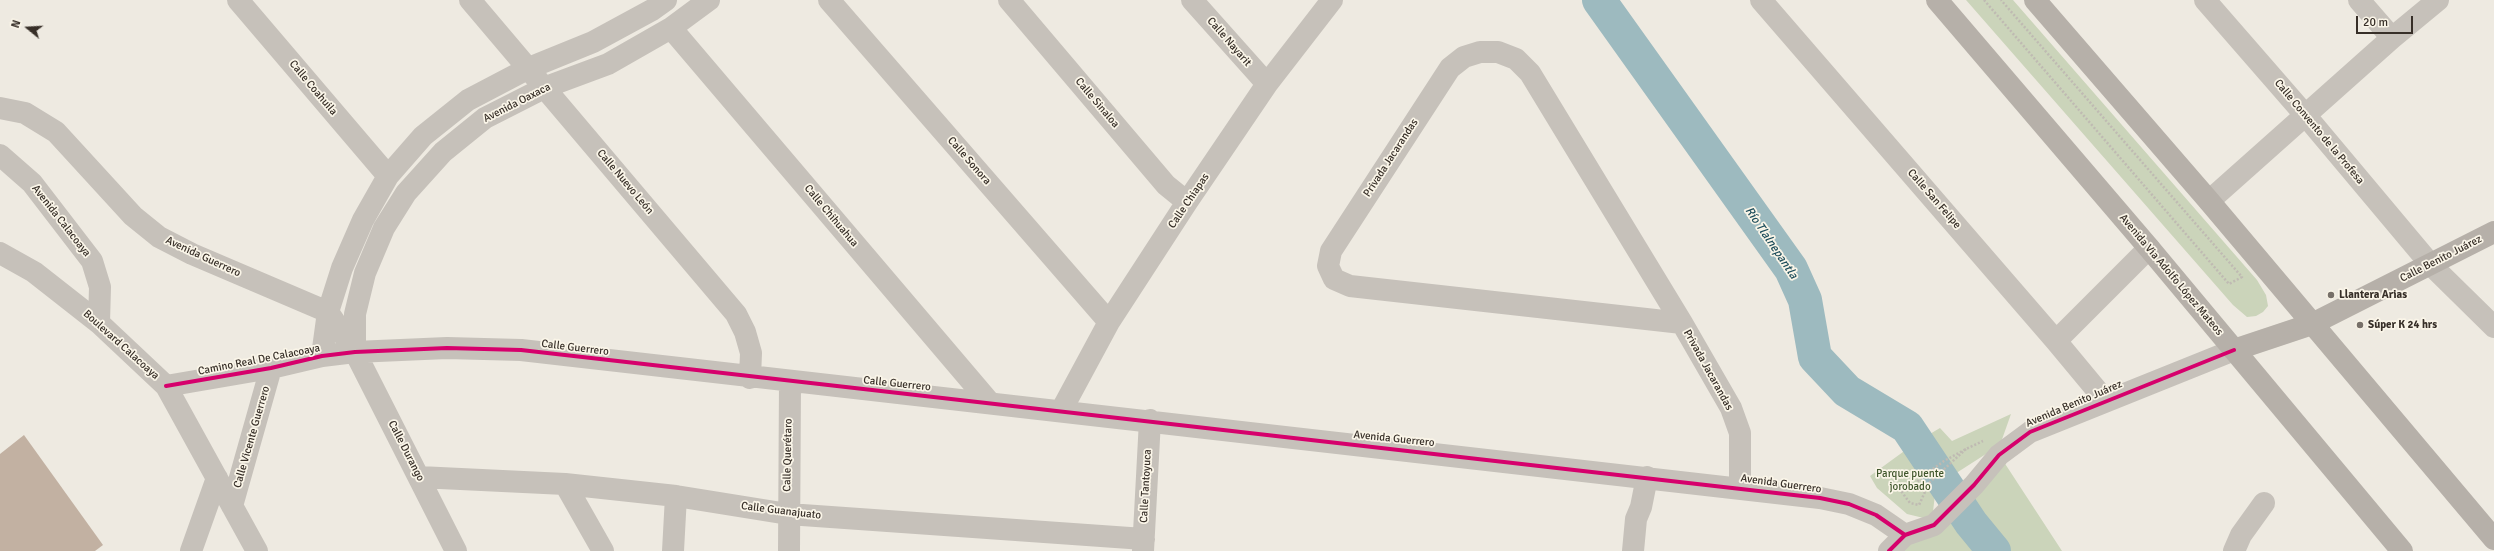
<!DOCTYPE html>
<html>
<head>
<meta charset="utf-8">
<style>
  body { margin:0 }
  #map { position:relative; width:2494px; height:551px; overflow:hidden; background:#eeeae1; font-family:Signika,sans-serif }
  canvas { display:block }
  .north { position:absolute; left:8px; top:8px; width:40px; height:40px; -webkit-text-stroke:3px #faf5e8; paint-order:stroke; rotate:288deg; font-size:11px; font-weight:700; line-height:16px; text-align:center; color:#372f28 }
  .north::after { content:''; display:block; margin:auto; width:14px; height:18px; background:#372f28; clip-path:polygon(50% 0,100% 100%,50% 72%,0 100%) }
  .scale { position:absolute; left:2356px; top:16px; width:57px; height:18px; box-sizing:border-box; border:2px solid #372f28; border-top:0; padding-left:5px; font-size:12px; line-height:14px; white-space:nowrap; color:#372f28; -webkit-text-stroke:3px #faf5e8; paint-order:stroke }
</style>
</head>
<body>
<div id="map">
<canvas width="2494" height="551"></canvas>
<div class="north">N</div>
<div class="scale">20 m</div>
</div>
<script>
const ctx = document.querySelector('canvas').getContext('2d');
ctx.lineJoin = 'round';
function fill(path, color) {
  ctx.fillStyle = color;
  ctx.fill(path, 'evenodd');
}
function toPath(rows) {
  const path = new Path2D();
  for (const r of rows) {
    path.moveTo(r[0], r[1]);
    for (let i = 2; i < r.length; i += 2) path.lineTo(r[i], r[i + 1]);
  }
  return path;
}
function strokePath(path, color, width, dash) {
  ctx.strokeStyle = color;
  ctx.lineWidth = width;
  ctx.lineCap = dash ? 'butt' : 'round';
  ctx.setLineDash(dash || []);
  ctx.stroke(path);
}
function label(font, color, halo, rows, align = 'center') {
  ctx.font = font + ' Signika,sans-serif';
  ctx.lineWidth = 3.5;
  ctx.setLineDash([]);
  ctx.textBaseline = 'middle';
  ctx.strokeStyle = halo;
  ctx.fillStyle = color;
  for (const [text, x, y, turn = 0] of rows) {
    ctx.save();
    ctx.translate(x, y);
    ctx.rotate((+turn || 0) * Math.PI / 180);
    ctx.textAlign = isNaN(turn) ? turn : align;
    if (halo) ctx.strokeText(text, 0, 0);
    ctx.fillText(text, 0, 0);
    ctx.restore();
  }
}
const green = toPath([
  [1966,0,2013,0,2257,280,2266,295,2268,306,2263,312,2256,316,2247,317,2233,305],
  [2011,414,2000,445,1936,486,1932,520,1907,514,1877,488,1870,476,1918,441,1940,428,1952,441],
  [2000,456,2062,551,1896,551]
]);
const river = toPath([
  [1599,0,1791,269,1805,300,1815,357,1847,391,1907,427,1971,523,1994,551]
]);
const building = toPath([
  [24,435,103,545,95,551,0,551,0,454]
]);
const path = toPath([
  [1984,0,2229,284,2242,277,2001,0],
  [1966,449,1929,483,1919,505,1910,503,1901,491,1914,489,1919,479,1944,461,1966,449,1983,441]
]);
const minor = toPath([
  [238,0,388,176],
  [470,0,736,314,745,332,751,353,750,378],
  [829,0,1109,322],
  [1009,0,1166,185,1187,202],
  [1192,0,1267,84],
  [1761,0,2056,341,2105,400],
  [2205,0,2306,116,2431,265,2494,327],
  [2359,0,2392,38],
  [671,28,990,403],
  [0,108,25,113,56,132,133,216,159,237,192,254,328,312,355,352,456,551],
  [0,155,32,183,92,261,100,287,99,323],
  [2209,201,2392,38,2438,0],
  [0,253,34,272,99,323,166,386,257,551],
  [1682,323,1350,286,1334,279,1328,266,1331,251,1450,68,1464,57,1480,52,1498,52,1516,59,1530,73,1682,323,1731,408,1740,433,1740,488],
  [2056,341,2149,248],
  [355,352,355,314,365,273,384,228,406,193,443,152,485,118,546,87,608,64,671,28,709,0],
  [322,356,328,312,342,268,363,220,388,176,423,136,468,100,529,68,593,42,652,10,666,0],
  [166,386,271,368,322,356,355,352,447,348,521,350,1820,498,1849,504,1876,515,1905,535],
  [1061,411,1109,322,1187,202,1267,84,1332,0],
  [419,477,565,484,676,496,788,514,1144,539],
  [565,484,603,551],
  [232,506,271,368],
  [191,551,217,478],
  [673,551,676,496],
  [789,551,790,382],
  [1143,551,1150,420],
  [1633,551,1636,519,1641,507,1647,477],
  [1889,551,1905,535,1934,525,1974,485,1999,455,2030,432,2234,350],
  [2234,551,2241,535,2264,503]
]);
const major = toPath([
  [1937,0,2149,248,2402,551],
  [2035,0,2209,201,2494,539],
  [2234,350,2312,324,2494,232]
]);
const cycleway = toPath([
  [166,386,271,368,322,356,355,352,447,348,521,350,1820,498,1849,504,1876,515,1905,535],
  [1889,551,1905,535,1934,525,1974,485,1999,455,2030,432,2234,350]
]);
const markers = [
  [2331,295,4,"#777069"],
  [2360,325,4,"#777069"]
];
const streetNames = [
  ["Calle Nayarit",1229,42,49],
  ["Calle Coahuila",313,88,50],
  ["Avenida Oaxaca",517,103,-27],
  ["Calle Sinaloa",1097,103,50],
  ["Calle Convento de la Profesa",2319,132,50],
  ["Privada Jacarandas",1391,158,-57],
  ["Calle Sonora",969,161,49],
  ["Calle Nuevo León",625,182,50],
  ["Calle San Felipe",1934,199,49],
  ["Calle Chiapas",1189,201,-56],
  ["Calle Chihuahua",831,216,50],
  ["Avenida Calacoaya",61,221,52],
  ["Avenida Guerrero",203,257,25],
  ["Calle Benito Juárez",2441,259,-27],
  ["Avenida Via Adolfo López Mateos",2171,275,50],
  ["Boulevard Calacoaya",121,345,42],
  ["Calle Guerrero",575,348,7],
  ["Camino Real De Calacoaya",259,360,-11],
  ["Privada Jacarandas",1708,370,61],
  ["Calle Guerrero",897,384,6],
  ["Avenida Benito Juárez",2074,404,-23],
  ["Calle Vicente Guerrero",252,437,-74],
  ["Avenida Guerrero",1394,439,6],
  ["Calle Durango",406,451,63],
  ["Calle Querétaro",788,455,-89],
  ["Avenida Guerrero",1781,484,8],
  ["Calle Tantoyuca",1146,486,-87],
  ["Calle Guanajuato",781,511,7]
];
const poiNames = [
  ["Llantera Arias",2339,295],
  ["Súper K 24 hrs",2368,325]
];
const parkNames = [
  ["Parque puente",1910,474],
  ["jorobado",1910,487]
];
const waterNames = [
  ["Río Tlalnepantla",1771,243,56]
];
fill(green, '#cbd4ba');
strokePath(river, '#9dbabf', 34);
fill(building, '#c2b1a2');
strokePath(path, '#bfbab2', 2.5, [2, 2]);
strokePath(minor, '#c6c1ba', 22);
strokePath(major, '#b6b0a9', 22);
strokePath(cycleway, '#d6006c', 4);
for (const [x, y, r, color] of markers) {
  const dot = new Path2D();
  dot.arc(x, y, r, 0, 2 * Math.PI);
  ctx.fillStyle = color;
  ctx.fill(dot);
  strokePath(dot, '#faf5e8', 1.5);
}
label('11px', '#372f28', '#faf5e8', streetNames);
label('bold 11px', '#372f28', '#faf5e8', poiNames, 'left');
label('11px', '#3f562b', '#faf5e8', parkNames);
label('italic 12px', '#1c4c5a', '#faf5e8', waterNames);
</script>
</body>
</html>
